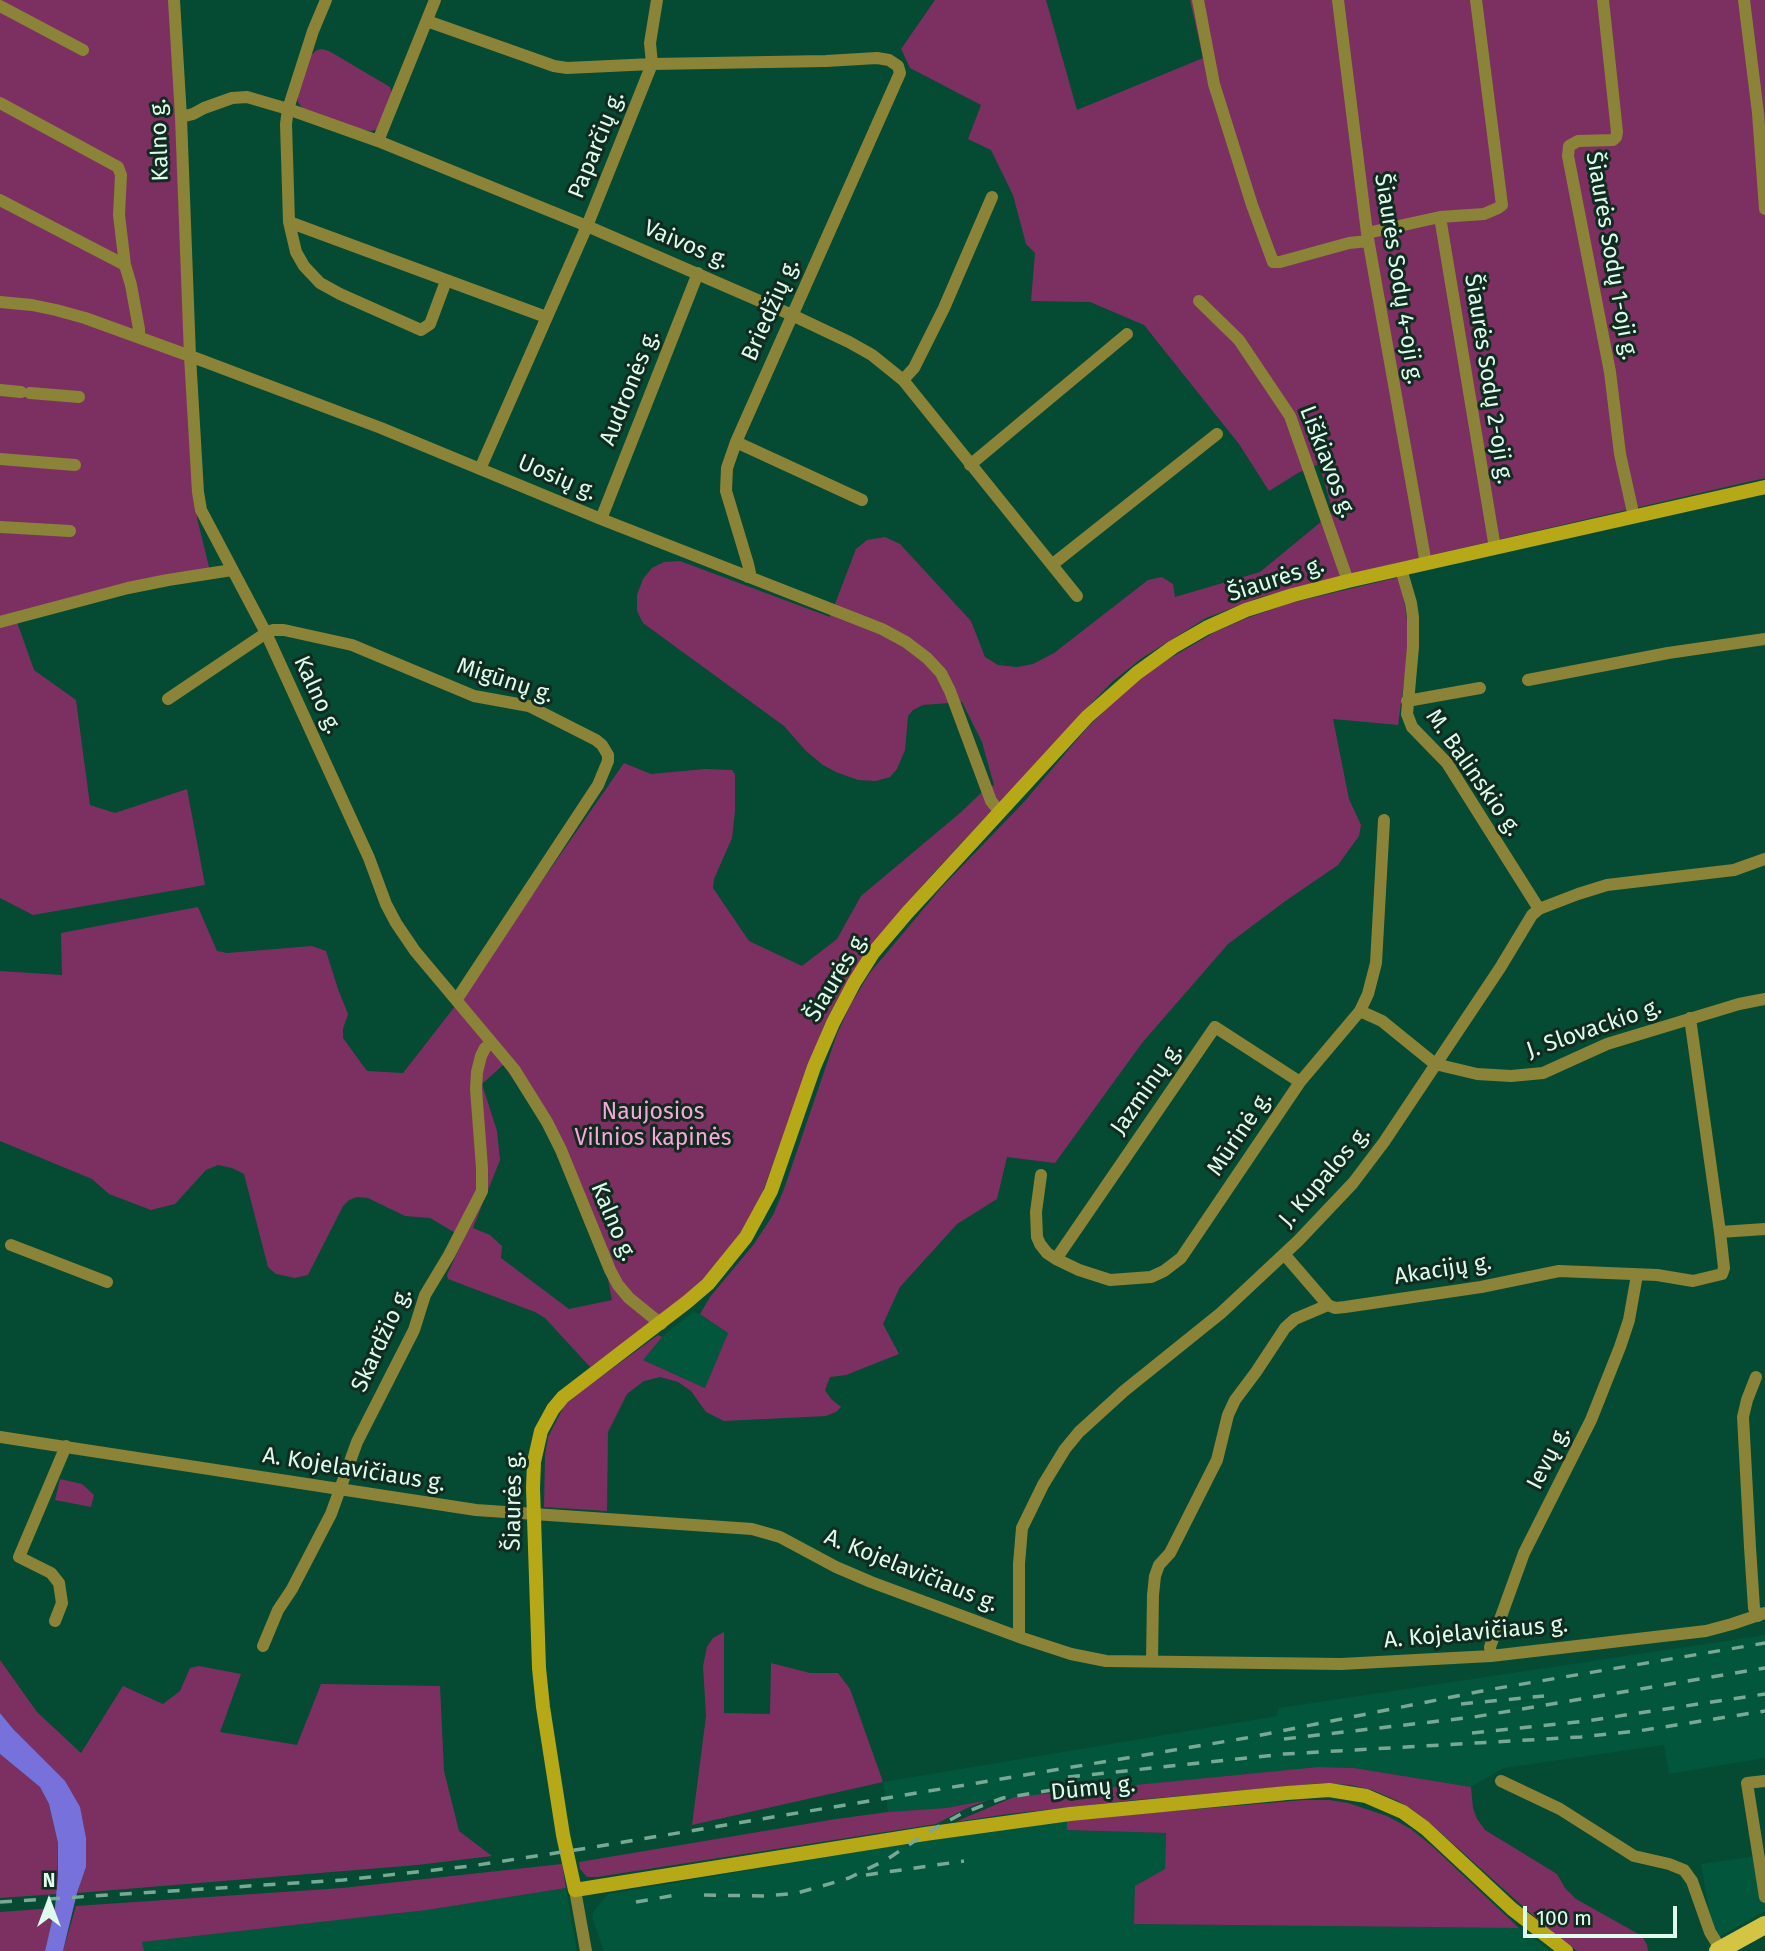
<!DOCTYPE html>
<html>
<head>
<meta charset="utf-8">
<style>
  body { margin:0 }
  #map { position:relative; width:1765px; height:1951px; overflow:hidden; background:#054a32; font-family:"Fira Sans",sans-serif }
  canvas { display:block }
  .north { position:absolute; left:14px; top:1867px; width:70px; height:70px; -webkit-text-stroke:5px #122b20; paint-order:stroke; rotate:0deg; font-size:19px; font-weight:700; line-height:28px; text-align:center; color:#defcec }
  .north::after { content:''; display:block; margin:auto; width:24px; height:32px; background:#defcec; clip-path:polygon(50% 0,100% 100%,50% 72%,0 100%) }
  .scale { position:absolute; left:1523px; top:1906px; width:154px; height:32px; box-sizing:border-box; border:4px solid #defcec; border-top:0; padding-left:9px; font-size:21px; line-height:24px; white-space:nowrap; color:#defcec; -webkit-text-stroke:5px #122b20; paint-order:stroke }
</style>
</head>
<body>
<div id="map">
<canvas width="1765" height="1951"></canvas>
<div class="north">N</div>
<div class="scale">100 m</div>
</div>
<script>
const ctx = document.querySelector('canvas').getContext('2d');
ctx.lineJoin = 'round';
function fill(path, color) {
  ctx.fillStyle = color;
  ctx.fill(path, 'evenodd');
}
function toPath(rows) {
  const path = new Path2D();
  for (const r of rows) {
    path.moveTo(r[0], r[1]);
    for (let i = 2; i < r.length; i += 2) path.lineTo(r[i], r[i + 1]);
  }
  return path;
}
function strokePath(path, color, width, dash) {
  ctx.strokeStyle = color;
  ctx.lineWidth = width;
  ctx.lineCap = dash ? 'butt' : 'round';
  ctx.setLineDash(dash || []);
  ctx.stroke(path);
}
function label(font, color, halo, rows, align = 'center') {
  ctx.font = font + ' "Fira Sans",sans-serif';
  ctx.lineWidth = 6;
  ctx.setLineDash([]);
  ctx.textBaseline = 'middle';
  ctx.strokeStyle = halo;
  ctx.fillStyle = color;
  for (const [text, x, y, turn = 0] of rows) {
    ctx.save();
    ctx.translate(x, y);
    ctx.rotate((+turn || 0) * Math.PI / 180);
    ctx.textAlign = isNaN(turn) ? turn : align;
    if (halo) ctx.strokeText(text, 0, 0);
    ctx.fillText(text, 0, 0);
    ctx.restore();
  }
}
const built = toPath([
  [693,1312,700,1314,728,1333,705,1388,642,1359,662,1337],
  [1765,1635,1765,1758,1669,1774,1664,1745,1504,1768,1471,1787,1354,1768,1318,1767,988,1800,945,1808,888,1812,883,1782,1277,1716,1279,1708],
  [1067,1820,1067,1830,1166,1833,1165,1869,1135,1886,1135,1924,1519,1928,1550,1951,604,1951,592,1918,593,1912,608,1894,887,1847],
  [1763,1855,1765,1865,1765,1911,1714,1940,1701,1864],
  [566,1888,577,1951,144,1951,141,1942,427,1910]
]);
const green = toPath([
  [0,0,173,0,197,518,212,579,134,589,17,622,34,670,76,700,90,805,115,813,187,789,205,885,33,915,0,898],
  [935,0,1046,0,1077,110,1203,58,1190,0,1765,0,1765,478,1350,574,1261,597,1206,618,1142,658,1112,682,1085,710,930,877,898,914,839,996,825,1023,809,1064,762,1194,748,1222,726,1253,707,1276,652,1324,590,1367,545,1318,535,1312,448,1279,447,1275,464,1238,430,1218,405,1216,368,1198,357,1197,349,1200,343,1206,308,1275,295,1278,276,1274,268,1267,244,1174,232,1168,218,1165,206,1170,175,1204,151,1210,109,1194,92,1179,0,1141,0,971,62,975,61,933,198,907,217,951,227,953,312,946,326,951,338,989,348,1014,343,1029,343,1038,367,1071,403,1073,456,1005,624,763,651,774,705,769,732,770,735,774,735,811,732,838,714,879,713,888,749,941,802,966,837,939,861,896,960,813,981,793,994,785,982,742,962,702,923,705,913,710,908,716,905,750,897,769,890,777,876,781,858,780,836,772,823,765,806,751,784,726,643,623,637,611,637,595,643,579,652,568,664,562,680,561,830,617,856,549,867,540,885,537,900,544,971,621,985,657,998,665,1017,667,1033,664,1054,653,1148,580,1162,577,1173,584,1175,597,1260,572,1333,512,1319,464,1298,473,1269,491,1239,444,1144,325,1090,302,1031,301,1035,253,1026,244,1013,195,991,150,968,139,981,105,910,68,901,49],
  [503,1065,531,1104,556,1151,607,1275,612,1300,569,1309,501,1258,502,1246,490,1235,473,1228,500,1160,497,1131,482,1084],
  [322,49,329,51,390,87,392,94,376,130,371,131,359,129,302,108,298,102,298,96,311,55,317,50],
  [1400,577,1410,637,1398,725,1333,719,1349,799,1361,825,1359,836,1338,865,1284,902,1228,944,1142,1043,1055,1163,1007,1157,997,1199,957,1224,900,1287,883,1324,899,1354,846,1375,830,1377,825,1390,831,1399,841,1407,836,1412,826,1416,724,1421,706,1412,691,1391,678,1382,660,1377,644,1381,627,1394,608,1432,607,1511,544,1507,545,1456,548,1437,564,1406,580,1392,658,1335,662,1337,643,1360,705,1388,728,1333,700,1314,710,1297,754,1244,773,1215,784,1189,837,1034,851,1004,869,974,941,888,1024,802,1086,729,1107,708,1146,674,1167,660,1215,632,1247,618,1290,603],
  [60,1479,82,1484,94,1495,91,1507,55,1500],
  [724,1632,724,1713,770,1714,771,1663,810,1673,838,1673,850,1689,883,1782,692,1825,706,1716,703,1666,707,1647,713,1638],
  [0,1660,37,1712,81,1753,123,1686,163,1704,180,1691,190,1668,199,1666,241,1674,220,1732,297,1745,321,1684,440,1686,444,1771,459,1831,492,1856,417,1865,77,1893,86,1867,86,1838,14,1730,0,1713],
  [0,1754,40,1787,49,1804,58,1843,57,1894,0,1898],
  [1318,1767,1354,1768,1471,1787,1473,1808,1477,1819,1485,1830,1557,1874,1565,1888,1576,1899,1642,1936,1647,1945,1648,1951,1577,1951,1556,1936,1432,1825,1413,1810,1398,1801,1372,1790,1350,1785,1324,1783,1135,1800,1008,1814,955,1822,1014,1797],
  [988,1800,967,1808,936,1824,597,1877,587,1877,580,1869,579,1862,836,1819,888,1812,946,1808],
  [1304,1800,1329,1800,1348,1803,1387,1816,1411,1829,1432,1846,1519,1928,1134,1924,1135,1886,1165,1869,1166,1833,1067,1830,1067,1820],
  [562,1864,566,1888,427,1910,142,1942,144,1951,63,1951,76,1906,342,1888],
  [55,1908,45,1951,0,1951,0,1912]
]);
const water = toPath([
  [0,1713,14,1730,65,1781,80,1807,86,1838,86,1867,77,1893,63,1951,45,1951,55,1908,58,1875,58,1843,49,1804,40,1787,0,1754]
]);
const street = toPath([
  [174,0,181,117,190,356,198,492,201,510,266,633,369,858,386,904,396,923,415,951,514,1069,547,1122,561,1150,610,1270,618,1285,629,1298,661,1324],
  [326,0,313,31,288,109,286,124,289,222,296,252,304,266,320,283,340,294,421,330,430,324,446,281],
  [1198,0,1214,84,1252,205,1273,262,1280,262,1349,243,1368,241],
  [1338,0,1367,233,1426,564],
  [1603,0,1617,132,1616,137,1613,140,1578,141,1569,146,1568,156,1610,372,1620,454,1634,517],
  [1744,0,1758,113,1765,209],
  [0,6,83,50],
  [427,21,554,66,567,68,652,64,826,61,877,58,889,60,898,66,900,73,736,442,727,468,726,491,748,564,750,573,748,577],
  [0,103,118,167,121,175,119,215,125,265,131,285,139,329,139,337],
  [181,117,193,114,204,108,232,98,247,97,288,109,378,141,587,226,792,315,849,342,872,355,903,380,1077,596],
  [378,141,435,0],
  [0,200,125,265],
  [1440,217,1495,548],
  [289,222,546,317],
  [1367,233,1440,217,1484,214,1498,208,1502,205,1476,0],
  [1199,301,1239,340,1290,416,1348,581],
  [0,302,32,305,56,310,85,318,190,356,381,428,601,519,882,629,906,642,927,658,941,673,950,691,991,801,1000,812],
  [903,380,914,368,944,308,992,197],
  [0,390,21,392],
  [30,393,79,397],
  [736,442,862,500],
  [0,459,75,465],
  [970,465,1127,334],
  [480,469,587,226,652,64,650,43,657,0],
  [601,519,698,273],
  [0,527,70,531],
  [1053,564,1217,434],
  [1401,569,1411,603,1413,617,1413,647,1407,714,1412,727,1447,763,1539,909],
  [0,622,128,588,168,580,232,570],
  [1528,680,1668,653,1765,639],
  [168,699,266,633,273,630,284,630,352,645,474,696,529,706,596,740,602,745,608,755,608,761,598,785,457,999],
  [1407,701,1480,688],
  [1360,1011,1382,1021,1435,1064,1477,1074,1511,1076,1543,1073,1607,1044,1739,1004,1765,999],
  [1041,1175,1036,1212,1037,1237,1040,1244,1047,1253,1056,1259,1079,1270,1110,1280,1151,1277,1164,1271,1181,1258,1300,1082,1360,1011,1368,994,1376,963,1384,820],
  [1720,1232,1765,1229],
  [11,1245,107,1282],
  [1284,1254,1328,1305],
  [1056,1259,1215,1027,1300,1082],
  [1756,1377,1747,1400,1743,1417,1750,1547,1754,1608,1758,1616],
  [0,1437,476,1510,752,1529,780,1537,836,1567,871,1582,1019,1637,1071,1654,1106,1661,1341,1664,1491,1656,1706,1631,1732,1624,1765,1613],
  [55,1621,62,1603,59,1583,51,1573,19,1557,66,1446],
  [1019,1637,1019,1564,1022,1528,1043,1485,1065,1449,1079,1432,1124,1391,1221,1313,1298,1241,1353,1183,1384,1142,1500,968,1532,915,1539,909,1578,894,1607,885,1734,870,1765,859],
  [263,1646,278,1610,292,1589,331,1514,357,1442,414,1330,425,1295,449,1255,482,1191,482,1168,476,1089,477,1072,481,1056,485,1048,491,1043],
  [1491,1656,1490,1647,1524,1553,1591,1420,1620,1347,1629,1320,1637,1275],
  [1152,1661,1153,1595,1155,1576,1159,1565,1170,1553,1217,1460,1228,1415,1235,1400,1256,1372,1285,1328,1295,1319,1328,1305,1335,1308,1345,1307,1481,1287,1559,1271,1657,1275,1693,1281,1722,1274,1724,1268,1720,1232,1690,1018],
  [1501,1781,1560,1809,1634,1856,1669,1864,1684,1870,1692,1881,1710,1932,1721,1950],
  [1765,1781,1747,1783,1765,1897],
  [575,1890,586,1951]
]);
const secondary = toPath([
  [1566,1951,1512,1909,1425,1828,1403,1812,1366,1796,1329,1790,1287,1793,1070,1814,925,1834,575,1890,563,1835,543,1707,539,1668,533,1488,534,1462,541,1431,553,1409,563,1397,687,1302,708,1284,746,1237,771,1191,814,1067,833,1023,854,983,873,953,907,913,1087,717,1137,673,1173,647,1206,628,1246,610,1293,595,1348,581,1765,487]
]);
const primary = toPath([
  [1718,1951,1765,1925]
]);
const rail = toPath([
  [1461,1704,1544,1696],
  [1472,1733,1586,1721,1765,1694],
  [1284,1739,1474,1717,1765,1668],
  [1068,1777,1284,1754,1581,1737,1638,1731,1765,1711],
  [866,1875,964,1861],
  [704,1895,767,1896,797,1893,822,1886,849,1878,886,1860,925,1834,961,1814,984,1805,1003,1798,1083,1785],
  [0,1902,343,1880,471,1866,588,1848,1246,1738,1487,1690,1765,1643],
  [636,1902,676,1895]
]);
const streetNames = [
  ["Kalno g.",160,140,-92],
  ["Paparčių g.",597,145,-68],
  ["Vaivos g.",686,245,23],
  ["Šiaurės Sodų 1-oji g.",1611,256,80],
  ["Šiaurės Sodų 4-oji g.",1398,279,81],
  ["Briedžių g.",771,310,-66],
  ["Šiaurės Sodų 2-oji g.",1488,379,81],
  ["Audronės g.",630,388,-68],
  ["Liškiavos g.",1327,462,69],
  ["Uosių g.",557,478,23],
  ["Šiaurės g.",1276,580,-18],
  ["Migūnų g.",505,681,18],
  ["Kalno g.",317,695,65],
  ["M. Balinskio g.",1473,773,55],
  ["Šiaurės g.",837,977,-59],
  ["J. Slovackio g.",1594,1029,-19],
  ["Jazminų g.",1147,1089,-55],
  ["Mūrinė g.",1240,1134,-56],
  ["J. Kupalos g.",1325,1177,-49],
  ["Kalno g.",613,1222,67],
  ["Akacijų g.",1443,1270,-9],
  ["Skardžio g.",382,1340,-65],
  ["Ievų g.",1549,1458,-63],
  ["A. Kojelavičiaus g.",354,1470,9],
  ["Šiaurės g.",514,1501,-89],
  ["A. Kojelavičiaus g.",911,1571,22],
  ["A. Kojelavičiaus g.",1476,1633,-5],
  ["Dūmų g.",1093,1789,-6]
];
const parkNames = [
  ["Naujosios",653,1113],
  ["Vilnios kapinės",653,1139]
];
fill(built, '#02563b');
fill(green, '#7c3062');
fill(water, '#7772db');
strokePath(street, '#8b8337', 12);
strokePath(secondary, '#b7a818', 14);
strokePath(primary, '#d3c543', 18);
strokePath(rail, '#79a995', 3.5, [12, 12]);
label('23px', '#defcec', '#122b20', streetNames);
label('23px', '#f8a8d8', '#122b20', parkNames);
</script>
</body>
</html>
